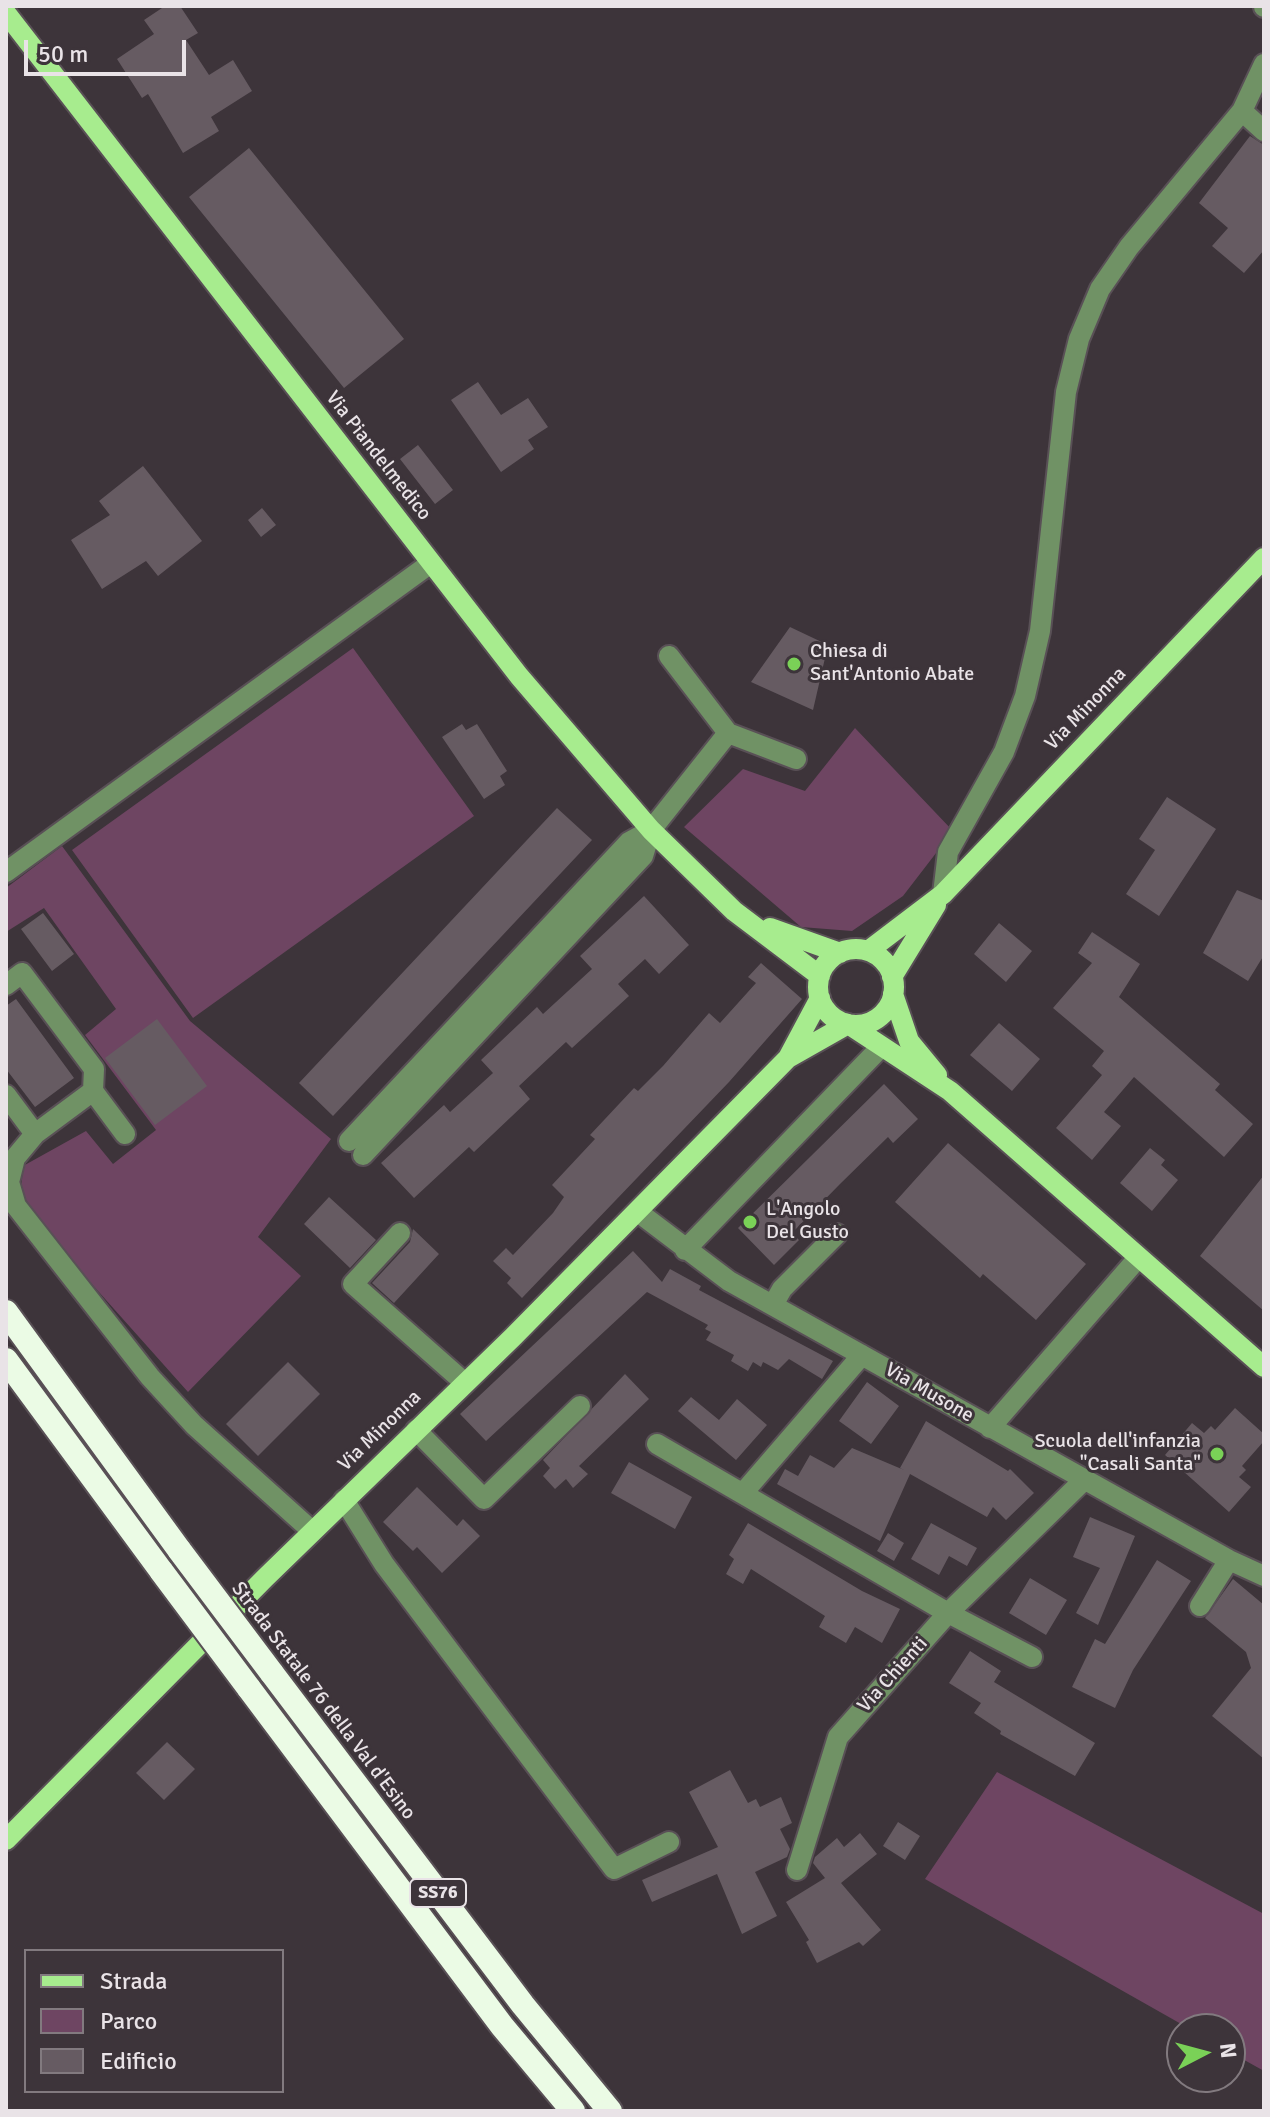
<!DOCTYPE html>
<html>
<head>
<meta charset="utf-8">
<style>
  body { margin:0 }
  #map { position:relative; width:1270px; height:2117px; overflow:hidden; background:#3d343a; font-family:Signika,sans-serif }
  canvas { display:block }
  .frame { position:absolute; inset:0; border:8px solid #e9e3e7; pointer-events:none }
  .legend { position:absolute; left:24px; top:1949px; width:260px; height:144px; box-sizing:border-box; background:#3d343a; border:2px solid #827a7f; margin:0; padding:10px 14px; list-style:none; font-size:24px; color:#e9e3e7 }
  .legend li { display:flex; align-items:center; gap:16px; height:40px }
  .legend b { width:40px; border:2px solid #827a7f }
  .north { position:absolute; left:1166px; top:2013px; width:80px; height:80px; box-sizing:border-box; background:#3d343a; border:2px solid #827a7f; border-radius:50%; rotate:84deg; font-size:22px; font-weight:700; line-height:32px; text-align:center; color:#e9e3e7 }
  .north::after { content:''; display:block; margin:auto; width:28px; height:36px; background:#7ad157; clip-path:polygon(50% 0,100% 100%,50% 72%,0 100%) }
  .scale { position:absolute; left:24px; top:40px; width:162px; height:36px; box-sizing:border-box; border:4px solid #e9e3e7; border-top:0; padding-left:10px; font-size:24px; line-height:28px; white-space:nowrap; color:#e9e3e7; -webkit-text-stroke:6px #3d343a; paint-order:stroke }
</style>
</head>
<body>
<div id="map">
<canvas width="1270" height="2117"></canvas>
<div class="frame"></div>
<ul class="legend">
<li><b style="height:10px;background:#a7ec8e"></b>Strada</li>
<li><b style="height:22px;background:#6e4562"></b>Parco</li>
<li><b style="height:22px;background:#665b62"></b>Edificio</li>
</ul>
<div class="north">N</div>
<div class="scale">50 m</div>
</div>
<script>
const ctx = document.querySelector('canvas').getContext('2d');
ctx.lineJoin = 'round';
function fill(path, color) {
  ctx.fillStyle = color;
  ctx.fill(path, 'evenodd');
}
function toPath(rows) {
  const path = new Path2D();
  for (const r of rows) {
    if (r.length === 3) {
      path.moveTo(r[0] + r[2], r[1]);
      path.arc(r[0], r[1], r[2], 0, 2 * Math.PI);
      continue;
    }
    path.moveTo(r[0], r[1]);
    for (let i = 2; i < r.length; i += 2) path.lineTo(r[i], r[i + 1]);
  }
  return path;
}
function strokePath(path, color, width, dash) {
  ctx.strokeStyle = color;
  ctx.lineWidth = width;
  ctx.lineCap = dash ? 'butt' : 'round';
  ctx.setLineDash(dash || []);
  ctx.stroke(path);
}
function label(font, color, halo, rows, align = 'center') {
  ctx.font = font + ' Signika,sans-serif';
  ctx.lineWidth = 6;
  ctx.setLineDash([]);
  ctx.textBaseline = 'middle';
  ctx.strokeStyle = halo;
  ctx.fillStyle = color;
  for (const [text, x, y, turn = 0] of rows) {
    ctx.save();
    ctx.translate(x, y);
    ctx.rotate((+turn || 0) * Math.PI / 180);
    ctx.textAlign = isNaN(turn) ? turn : align;
    if (halo) ctx.strokeText(text, 0, 0);
    ctx.fillText(text, 0, 0);
    ctx.restore();
  }
}
const green = toPath([
  [353,648,474,816,193,1018,72,850],
  [855,728,953,831,903,896,852,931,801,927,684,827,743,769,805,791],
  [62,846,190,1021,331,1139,258,1237,301,1276,188,1392,48,1235,21,1192,23,1166,86,1131,113,1164,156,1130,85,1035,116,1009,44,908,6,932,6,888],
  [997,1772,1264,1914,1264,2071,1230,2052,1230,2029,1190,2029,925,1879]
]);
const building = toPath([
  [165,6,180,6,198,33,186,40,209,75,233,60,252,91,211,117,219,131,183,153,148,94,142,98,117,59,154,34,144,20],
  [1250,136,1264,145,1264,250,1244,273,1212,246,1228,228,1199,203],
  [249,148,404,339,344,388,189,197],
  [478,382,501,415,528,398,548,427,528,440,534,449,501,472,451,400],
  [418,445,453,490,435,504,400,459],
  [143,466,202,541,158,576,146,561,102,589,71,540,110,515,99,501],
  [262,508,276,525,261,537,248,520],
  [790,627,828,645,813,710,751,682],
  [462,724,466,730,477,724,507,771,500,776,505,785,484,799,442,737],
  [1167,797,1216,829,1159,916,1126,894,1155,850,1139,839],
  [557,808,592,840,333,1116,299,1083],
  [1237,890,1264,901,1264,955,1248,981,1203,953],
  [644,896,689,945,659,974,645,959,618,984,629,996,572,1048,566,1042,519,1086,530,1099,474,1152,469,1147,414,1198,381,1163,444,1105,450,1112,493,1073,481,1060,537,1007,543,1014,592,969,580,956],
  [43,913,74,954,52,971,21,929],
  [999,923,1032,951,1006,982,974,954],
  [1092,932,1140,964,1119,997,1220,1084,1215,1090,1253,1124,1224,1157,1134,1077,1104,1112,1121,1126,1092,1160,1056,1128,1102,1075,1092,1066,1104,1051,1053,1008,1092,963,1078,953],
  [761,963,802,999,729,1082,522,1298,507,1283,511,1278,493,1261,506,1248,513,1255,553,1213,564,1197,552,1185,595,1139,590,1135,634,1088,638,1091,663,1066,709,1013,720,1023,756,983,748,977],
  [16,999,74,1078,35,1107,6,1069,6,1006],
  [157,1019,207,1086,155,1125,105,1058],
  [999,1023,1040,1059,1012,1091,970,1055],
  [884,1084,918,1119,893,1143,888,1137,840,1184,792,1233,799,1240,774,1265,738,1228],
  [948,1143,1086,1264,1036,1320,983,1274,980,1278,895,1202],
  [1150,1148,1165,1160,1161,1165,1178,1180,1152,1211,1120,1183],
  [1264,1175,1264,1311,1200,1256],
  [329,1197,376,1240,350,1268,304,1224],
  [413,1229,439,1254,394,1303,372,1283,410,1242],
  [633,1251,662,1282,670,1269,701,1286,699,1290,833,1361,822,1379,789,1359,778,1370,763,1362,761,1367,753,1362,748,1371,731,1361,734,1355,706,1340,711,1332,705,1329,708,1325,647,1292,486,1441,460,1414],
  [288,1362,320,1394,258,1456,226,1424],
  [625,1374,649,1399,579,1466,588,1474,573,1488,566,1479,555,1489,543,1476,550,1468,543,1460],
  [867,1382,899,1406,871,1444,839,1421],
  [691,1397,719,1420,737,1399,767,1425,736,1460,678,1411],
  [1235,1408,1264,1434,1264,1441,1242,1466,1246,1470,1239,1477,1251,1487,1229,1512,1165,1455,1192,1423,1204,1433,1211,1426,1215,1430],
  [926,1421,1008,1471,1010,1469,1034,1493,1006,1520,993,1507,987,1517,910,1474,880,1541,777,1484,785,1469,798,1476,810,1455,834,1468,852,1448,904,1470,900,1468],
  [629,1462,692,1497,675,1529,611,1493],
  [417,1487,457,1526,463,1519,480,1536,442,1573,417,1547,413,1551,383,1522],
  [1090,1517,1135,1536,1098,1625,1076,1613,1100,1568,1073,1557],
  [748,1523,862,1591,900,1609,882,1643,855,1627,846,1643,819,1627,825,1616,751,1569,743,1584,726,1574,734,1559,729,1555],
  [931,1523,977,1548,967,1566,949,1556,939,1575,911,1559],
  [888,1533,904,1543,894,1561,877,1551],
  [1157,1560,1191,1581,1133,1670,1115,1708,1072,1687,1095,1639,1105,1644],
  [1030,1578,1067,1600,1046,1635,1009,1613],
  [1233,1579,1264,1605,1264,1759,1212,1716,1251,1668,1246,1652,1205,1618],
  [970,1651,1001,1671,994,1682,1095,1743,1075,1776,1000,1734,1001,1731,974,1713,981,1703,949,1683],
  [167,1742,195,1769,164,1800,136,1773],
  [730,1770,748,1803,756,1799,760,1807,781,1797,792,1823,780,1829,790,1849,787,1857,755,1872,777,1916,742,1934,717,1874,652,1902,642,1880,718,1847,689,1792],
  [898,1822,920,1836,905,1860,883,1846],
  [860,1833,877,1854,841,1883,881,1930,863,1946,859,1942,817,1963,806,1942,809,1940,786,1902,825,1878,813,1863,815,1857,837,1838,844,1847]
]);
const minor = toPath([
  [1264,6,1264,7],
  [1242,111,1264,131],
  [669,656,728,733],
  [6,872,431,563],
  [943,894,948,852,1004,752,1025,696,1040,631,1066,392,1079,339,1100,289,1129,247,1242,111,1264,64],
  [6,985,22,973,94,1069,93,1091,125,1134],
  [93,1091,35,1134,15,1158,9,1182,16,1206,150,1377,194,1425,312,1531],
  [6,1095,35,1134],
  [349,1141,629,842,651,830],
  [363,1155,643,856,651,830,728,733,796,759],
  [638,1212,729,1281,1229,1560,1264,1576],
  [400,1233,353,1284,465,1383],
  [685,1250,881,1047],
  [773,1305,782,1289,837,1234],
  [990,1428,1138,1258],
  [416,1430,484,1499,580,1406],
  [657,1444,948,1613,1084,1480],
  [743,1493,862,1355],
  [344,1500,384,1564,614,1869,669,1842],
  [1200,1606,1229,1560],
  [797,1870,838,1737,948,1613,1032,1657]
]);
const major = toPath([
  [6,13,519,676,651,830,734,911,820,976],
  [770,928,840,953],
  [856,987,38],
  [868,951,943,894,1264,558],
  [892,977,936,905],
  [893,994,909,1041,937,1075],
  [788,1058,848,1024,950,1091,1264,1367],
  [6,1840,265,1578,513,1337,788,1058,820,998]
]);
const highway = toPath([
  [6,1312,180,1551],
  [6,1360,162,1572],
  [271,1672,523,2005,610,2111],
  [248,1687,502,2026,573,2111]
]);
const highwayBridge = toPath([
  [180,1551,271,1672],
  [162,1572,248,1687]
]);
const markers = [
  [794,664,8,"#7ad157"],
  [750,1222,8,"#7ad157"],
  [1217,1454,8,"#7ad157"]
];
const shields = [
  [438,1893,56]
];
const shieldNames = [
  ["SS76",438,1893]
];
const streetNames = [
  ["Via Piandelmedico",378,456,52],
  ["Via Minonna",1086,709,-46],
  ["Via Musone",929,1393,30],
  ["Via Minonna",380,1431,-44],
  ["Via Chienti",893,1675,-48],
  ["Strada Statale 76 della Val d'Esino",323,1701,53]
];
const poiNames = [
  ["Chiesa di",810,652],
  ["Sant'Antonio Abate",810,675],
  ["L'Angolo",766,1210],
  ["Del Gusto",766,1233],
  ["Scuola dell'infanzia",1201,1442,"right"],
  ["\"Casali Santa\"",1201,1465,"right"]
];
fill(green, '#6e4562');
fill(building, '#665b62');
strokePath(minor, '#595056', 24);
strokePath(major, '#595056', 24);
strokePath(highway, '#595056', 28);
strokePath(minor, '#709265', 20);
strokePath(major, '#a7ec8e', 20);
strokePath(highway, '#ebfbe5', 24);
strokePath(highwayBridge, '#595056', 28, []);
strokePath(highwayBridge, '#ebfbe5', 24);
for (const [x, y, r, color] of markers) {
  const dot = new Path2D();
  dot.arc(x, y, r, 0, 2 * Math.PI);
  ctx.fillStyle = color;
  ctx.fill(dot);
  strokePath(dot, '#3d343a', 3);
}
for (const [x, y, w] of shields) {
  const box = new Path2D();
  box.roundRect(x - w / 2, y - 14, w, 28, 6);
  ctx.fillStyle = '#3d343a';
  ctx.fill(box);
  strokePath(box, '#e9e3e7', 2);
}
label('bold 18px', '#e9e3e7', null, shieldNames);
label('20px', '#e9e3e7', '#3d343a', streetNames);
label('20px', '#e9e3e7', '#3d343a', poiNames, 'left');
</script>
</body>
</html>
